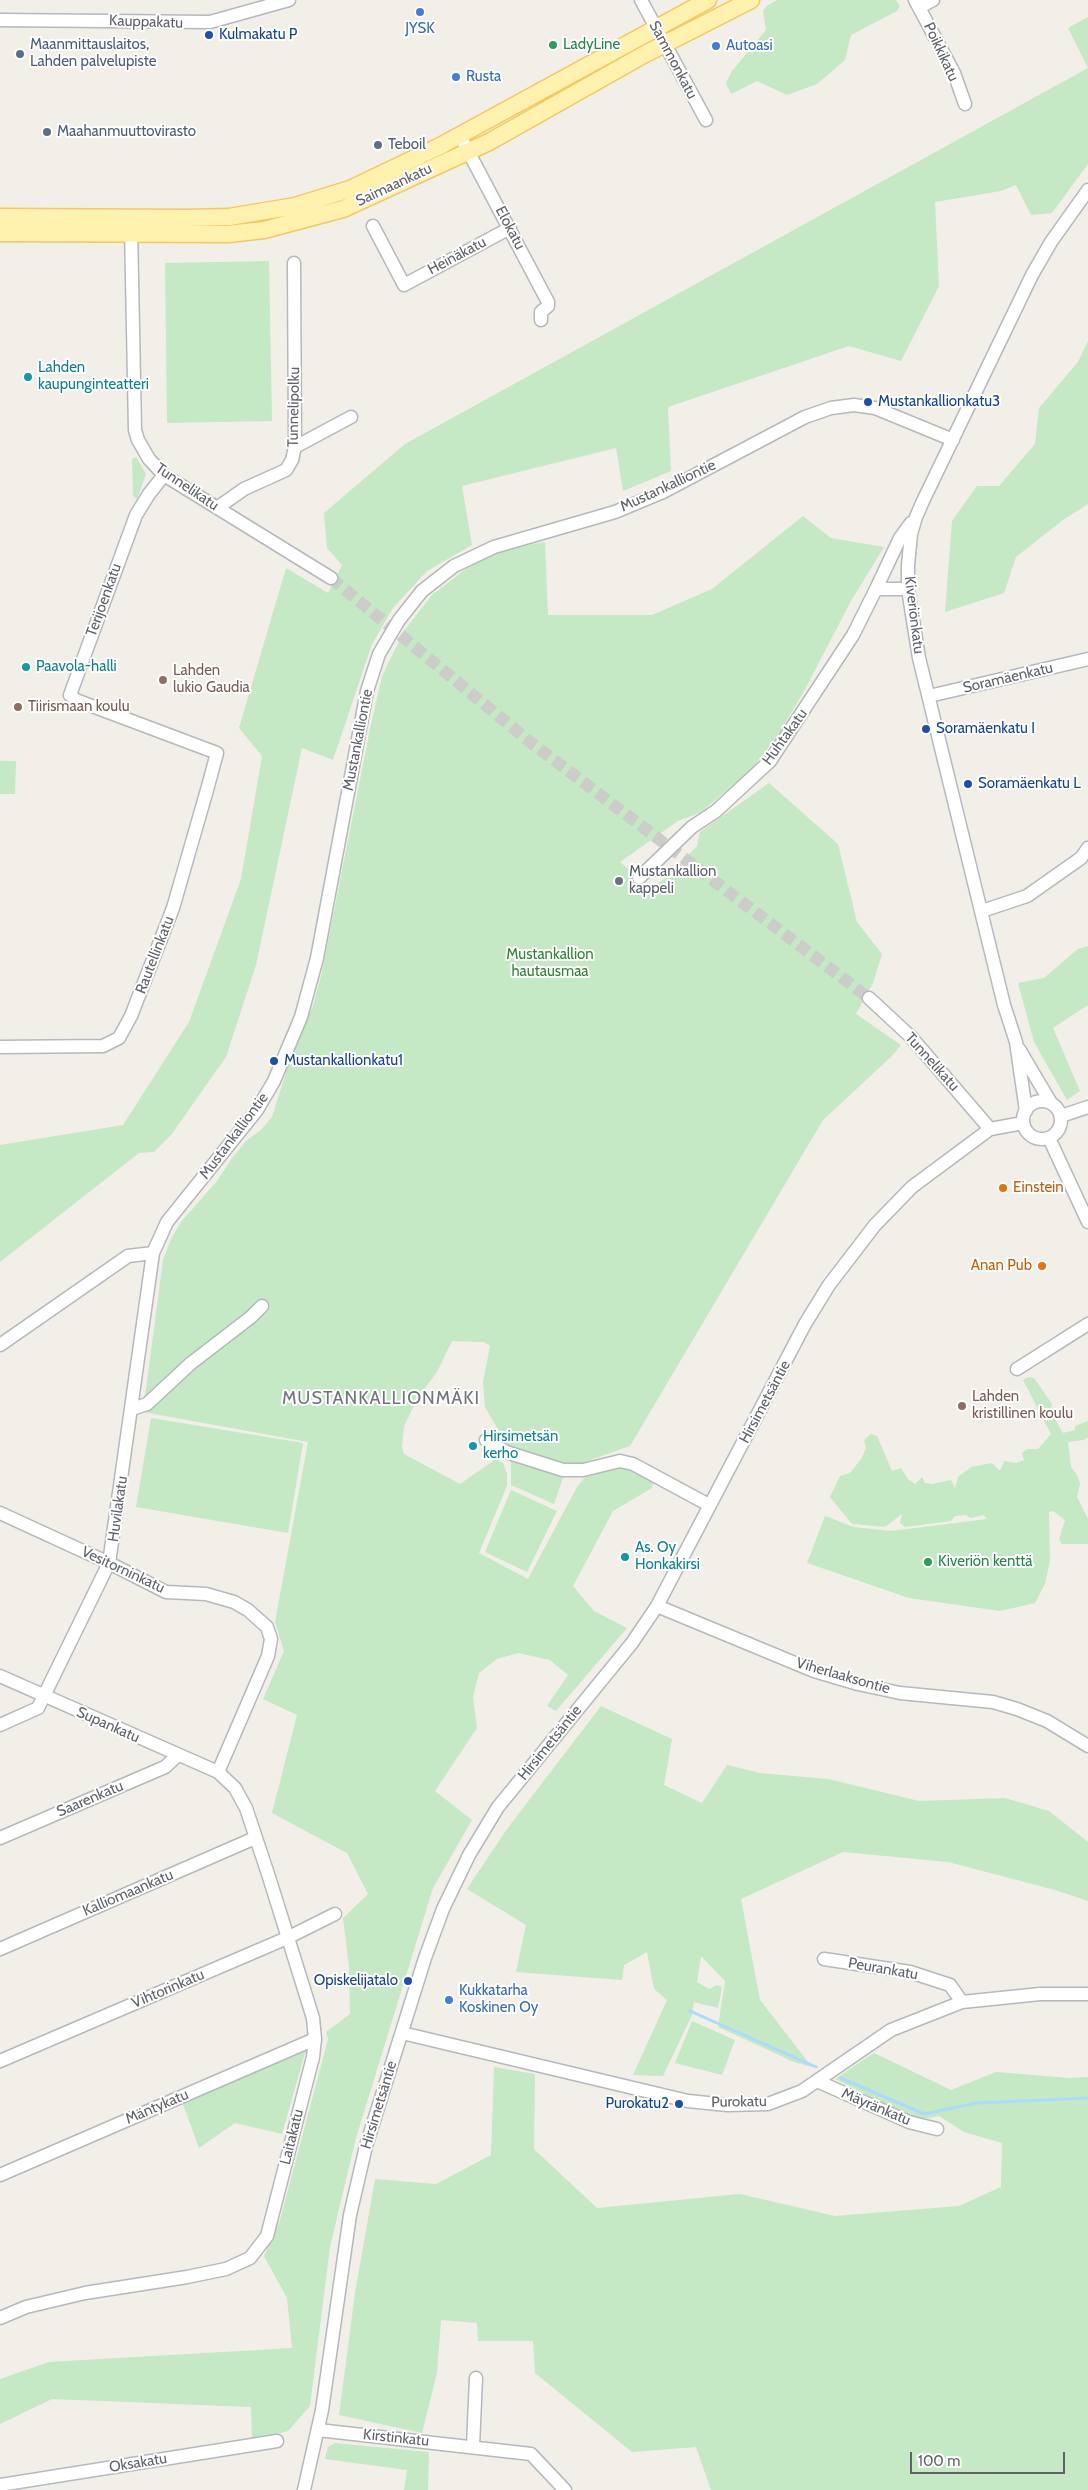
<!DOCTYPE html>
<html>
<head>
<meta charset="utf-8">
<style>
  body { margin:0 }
  #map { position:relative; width:1088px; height:2490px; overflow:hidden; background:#f1efe8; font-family:Cabin,sans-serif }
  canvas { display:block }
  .scale { position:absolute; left:910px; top:2452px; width:155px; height:22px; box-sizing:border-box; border:2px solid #5f6368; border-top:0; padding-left:6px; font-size:15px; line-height:18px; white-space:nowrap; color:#5f6368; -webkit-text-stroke:4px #fff; paint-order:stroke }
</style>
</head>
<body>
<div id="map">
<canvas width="1088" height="2490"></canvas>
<div class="scale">100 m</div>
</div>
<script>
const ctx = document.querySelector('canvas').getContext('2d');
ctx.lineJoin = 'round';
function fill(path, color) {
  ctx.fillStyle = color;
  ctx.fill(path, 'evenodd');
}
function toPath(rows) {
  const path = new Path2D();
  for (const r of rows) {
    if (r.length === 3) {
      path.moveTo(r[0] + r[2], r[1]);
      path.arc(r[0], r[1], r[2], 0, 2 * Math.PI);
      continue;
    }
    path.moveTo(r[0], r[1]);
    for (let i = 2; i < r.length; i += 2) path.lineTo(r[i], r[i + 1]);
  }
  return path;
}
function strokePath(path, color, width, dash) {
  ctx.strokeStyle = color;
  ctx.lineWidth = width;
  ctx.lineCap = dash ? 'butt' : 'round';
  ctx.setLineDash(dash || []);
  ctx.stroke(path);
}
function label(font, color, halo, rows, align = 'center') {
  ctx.font = font + ' Cabin,sans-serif';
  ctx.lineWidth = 4;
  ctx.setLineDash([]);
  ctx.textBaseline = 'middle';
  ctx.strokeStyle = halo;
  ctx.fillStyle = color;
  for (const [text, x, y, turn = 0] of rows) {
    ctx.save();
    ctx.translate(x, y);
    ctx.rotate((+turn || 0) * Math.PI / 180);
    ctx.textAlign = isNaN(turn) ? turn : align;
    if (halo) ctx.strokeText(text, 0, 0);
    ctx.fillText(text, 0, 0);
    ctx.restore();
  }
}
const green = toPath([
  [777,0,896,0,900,6,897,11,851,35,845,60,817,84,787,95,757,81,731,94,726,83,732,71,766,30,763,11,767,6],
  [1088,17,1088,164,1052,213,1031,215,1016,185,1001,191,935,202,939,286,901,361,849,346,668,407,671,471,623,491,616,448,462,486,472,545,427,571,393,608,372,644,333,760,302,748,256,965,226,1057,171,1135,154,1152,139,1153,0,1262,0,1145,123,1125,189,1022,241,879,262,756,239,728,286,568,328,593,342,565,327,548,324,513,405,444,1088,68,1068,28],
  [269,261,272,421,167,423,165,263],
  [1088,341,1088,504,1063,520,1016,557,1004,593,945,612,952,521,977,486,999,486,1035,444,1039,408,1078,362],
  [136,457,146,474,137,499,133,496,132,459],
  [803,516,831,538,884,547,851,601,803,693,778,735,750,771,701,812,678,821,620,862,639,878,649,890,671,874,697,846,700,832,769,783,838,844,857,922,882,954,873,983,856,1014,901,1045,892,1056,823,1120,630,1446,573,1466,508,1447,485,1407,483,1382,490,1346,484,1342,452,1341,437,1372,419,1396,404,1426,402,1447,404,1454,460,1484,496,1459,503,1463,507,1474,507,1486,479,1553,528,1579,577,1487,586,1476,601,1467,620,1463,653,1482,652,1488,613,1511,573,1586,594,1611,627,1628,556,1711,547,1706,568,1675,550,1660,518,1653,497,1659,479,1673,473,1697,477,1728,435,1791,472,1820,433,1888,356,2138,330,2247,310,2406,288,2431,252,2440,251,2407,52,2399,0,2424,0,2379,49,2362,292,2348,287,2298,264,2256,280,2220,328,2039,326,2032,350,2014,349,1967,343,1918,368,1894,347,1853,272,1813,297,1715,263,1699,284,1651,275,1622,308,1442,143,1412,163,1260,171,1239,181,1222,217,1181,232,1158,247,1140,261,1130,272,1117,295,1044,313,1006,322,972,370,729,382,676,404,631,432,595,471,565,505,549,545,542,548,615,652,615,712,589],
  [0,761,16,761,15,794,0,794],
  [1088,946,1088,1005,1053,1028,1080,1091,1067,1100,1034,1042,1018,983,1044,978,1078,949],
  [1028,1377,1034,1378,1052,1404,1051,1412,1063,1433,1075,1430,1075,1426,1088,1421,1088,1437,1083,1440,1068,1442,1071,1467,1077,1475,1080,1483,1077,1497,1088,1519,1088,1544,1062,1544,1059,1539,1065,1520,1053,1511,1049,1512,1050,1561,1045,1584,1035,1603,1000,1611,909,1598,807,1563,825,1516,854,1527,891,1531,987,1519,984,1515,970,1518,966,1515,955,1516,951,1521,905,1527,900,1523,902,1514,885,1527,852,1524,830,1497,840,1476,850,1473,862,1458,866,1448,864,1440,871,1434,877,1436,892,1471,901,1468,908,1479,915,1484,922,1477,925,1483,932,1484,951,1480,955,1488,958,1477,971,1467,992,1463,1000,1471,1004,1461,1016,1463,1024,1460,1022,1453,1027,1449,1038,1449,1051,1434,1023,1380],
  [151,1418,303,1443,288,1533,136,1507],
  [511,1458,564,1475,554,1504,511,1485],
  [511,1490,557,1511,527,1572,485,1552],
  [601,1706,672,1739,664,1785,702,1803,727,1765,760,1773,828,1779,919,1801,1005,1798,1049,1811,1088,1842,1088,1901,1055,1890,948,1862,843,1852,741,1899,760,2000,812,2067,794,2062,718,2027,725,1981,701,1956,697,1982,709,1989,717,1985,722,1987,718,2008,694,2002,692,2015,663,2076,633,2075,667,2000,654,1989,647,1952,624,1965,622,1980,516,1972,526,1925,467,1889,507,1829],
  [692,2021,735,2040,722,2075,675,2063],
  [309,2039,282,2134,235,2123,199,2148,179,2093],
  [874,2053,951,2090,996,2072,1070,2078,1088,2077,1088,2490,711,2490,696,2447,632,2452,535,2373,533,2341,478,2341,477,2323,441,2320,437,2373,422,2433,339,2415,355,2293,375,2179,436,2184,491,2155,494,2067,535,2074,534,2149,597,2208,740,2194,835,2216,959,2206,1001,2187,1002,2143,964,2132,939,2116,918,2120,835,2079],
  [335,2443,429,2452,428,2490,404,2490,407,2470,325,2459,328,2447]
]);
const stream = toPath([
  [690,2011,816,2067],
  [841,2078,924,2114,977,2103,1088,2098]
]);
const minorTunnel = toPath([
  [331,578,529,741,869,998]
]);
const minor = toPath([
  [641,0,706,120],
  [915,0,954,73,965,104],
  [920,7,933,0],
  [0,20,210,22,289,0],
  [460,136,548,302,548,306,541,312,541,320],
  [373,226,404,285,510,228],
  [131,227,135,430,138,440,149,459,164,475,331,578],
  [295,447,351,417],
  [217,508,244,489,286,470,292,460,295,447,294,263],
  [876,589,900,538,911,523],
  [929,696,1088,659],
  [639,878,692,827,716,811,770,761,853,635,876,589,908,589],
  [982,911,1027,896,1081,858,1088,848],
  [869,998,911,1037,990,1129],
  [0,1047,103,1046,119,1038,131,1016,173,908,207,790,217,753,76,700,70,695,136,515,149,494,164,475],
  [1019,1049,1051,1103],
  [1042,1120,19],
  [1026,1111,1016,1042,1004,1005,919,658,908,589,908,565,911,534,916,517,923,501,1032,275,1051,242,1088,190],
  [1061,1116,1088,1107],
  [1049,1138,1088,1222],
  [0,1345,128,1256,153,1253],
  [1017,1369,1088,1324],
  [132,1409,147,1404,190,1364,251,1317,262,1306],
  [486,1440,506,1452,563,1470,583,1470,620,1461,633,1464,709,1505],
  [0,1513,109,1563,166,1592,206,1594,234,1602,248,1610,267,1627,271,1639,268,1656,218,1772],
  [657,1606,814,1671,858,1684,900,1693,993,1702,1017,1709,1047,1721,1088,1746],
  [0,1676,218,1772,235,1788,246,1808,269,1877,313,2018,315,2039,313,2057,267,2236,250,2258,226,2269,187,2277,85,2293,26,2307,0,2318],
  [0,1725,38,1708,109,1563,153,1253,167,1222,257,1110,274,1081,301,1017,317,958,367,691,379,654,399,620,422,591,454,566,494,547,615,512,663,492,805,417,831,408,854,405,875,408,953,440],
  [0,1838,165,1767,177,1756],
  [0,1949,255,1838],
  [824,1959,910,1972,950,1985,962,2002],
  [402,2033,688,2101,727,2105,768,2104,802,2091,891,2030,962,2002,1040,1994,1088,1994],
  [0,2061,287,1938,335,1914],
  [817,2081,909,2122,937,2129],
  [0,2175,315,2039],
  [318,2430,531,2454,565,2490],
  [473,2446,476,2378],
  [0,2485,277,2441],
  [304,2490,322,2410,350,2215,366,2146,425,1958,443,1909,469,1855,498,1807,632,1643,657,1606,805,1324,829,1285,875,1225,912,1187,990,1129,1023,1123]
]);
const major = toPath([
  [0,217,187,218,229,217,295,206,350,189,440,146,708,0],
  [0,233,228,234,264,230,343,209,489,142,645,54,751,0]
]);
const markers = [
  [420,12,5,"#3f7fe0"],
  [209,35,5,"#1a4fb4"],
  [553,45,5,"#2e9e5b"],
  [716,46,5,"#3f7fe0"],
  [20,54,5,"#5c6f8a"],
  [456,77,5,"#3f7fe0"],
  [47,132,5,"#5c6f8a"],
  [378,145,5,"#5c6f8a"],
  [28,377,5,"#0f9aa8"],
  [868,402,5,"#1a4fb4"],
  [26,667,5,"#0f9aa8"],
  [163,680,5,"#8d6e63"],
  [18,707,5,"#8d6e63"],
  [926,729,5,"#1a4fb4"],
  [968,784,5,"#1a4fb4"],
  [619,881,5,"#6b7280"],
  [274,1061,5,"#1a4fb4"],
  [1003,1188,5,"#e8710a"],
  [1042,1266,5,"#e8710a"],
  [962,1406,5,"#8d6e63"],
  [473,1446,5,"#0f9aa8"],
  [625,1557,5,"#0f9aa8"],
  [928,1562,5,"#2e9e5b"],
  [408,1981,5,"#1a4fb4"],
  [449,2000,5,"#3f7fe0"],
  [679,2104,5,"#1a4fb4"]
];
const streetNames = [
  ["Kauppakatu",146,22,2],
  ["Poikkikatu",941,52,65],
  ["Sammonkatu",673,60,62],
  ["Saimaankatu",394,185,-25],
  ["Elokatu",510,228,62],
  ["Heinäkatu",457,256,-28],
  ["Tunnelipolku",294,407,-89],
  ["Mustankalliontie",668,486,-25],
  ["Tunnelikatu",187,487,34],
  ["Terijoenkatu",104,600,-70],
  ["Kiveriönkatu",914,615,83],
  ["Soramäenkatu",1008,678,-13],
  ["Huhtakatu",785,737,-54],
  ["Mustankalliontie",358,740,-79],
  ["Rautellinkatu",155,955,-69],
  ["Tunnelikatu",932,1062,48],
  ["Mustankalliontie",234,1136,-53],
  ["Hirsimetsäntie",765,1402,-62],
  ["Huvilakatu",118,1509,-82],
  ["Vesitorninkatu",123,1570,25],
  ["Viherlaaksontie",843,1676,16],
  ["Supankatu",108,1725,24],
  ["Hirsimetsäntie",550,1743,-51],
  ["Saarenkatu",90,1799,-23],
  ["Kalliomaankatu",128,1893,-23],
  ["Peurankatu",883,1969,10],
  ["Vihtorinkatu",168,1989,-23],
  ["Purokatu",739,2102,-1],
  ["Hirsimetsäntie",379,2105,-73],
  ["Mäntykatu",157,2107,-23],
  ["Mäyränkatu",876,2107,23],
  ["Laitakatu",292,2137,-76],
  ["Kirstinkatu",396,2438,6],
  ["Oksakatu",138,2463,-9]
];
const shopNames = [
  ["JYSK",420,29,"center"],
  ["Autoasi",726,46],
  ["Rusta",466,77],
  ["Kukkatarha",459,1991],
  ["Koskinen Oy",459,2008]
];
const transitNames = [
  ["Kulmakatu P",219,35],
  ["Mustankallionkatu3",878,402],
  ["Soramäenkatu I",936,729],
  ["Soramäenkatu L",978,784],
  ["Mustankallionkatu1",284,1061],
  ["Opiskelijatalo",398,1981,"right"],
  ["Purokatu2",669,2104,"right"]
];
const serviceNames = [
  ["Maanmittauslaitos,",30,45],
  ["Lahden palvelupiste",30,62],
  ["Maahanmuuttovirasto",57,132],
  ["Teboil",388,145]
];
const leisureNames = [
  ["LadyLine",563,45],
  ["Kiveriön kenttä",938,1562]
];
const cultureNames = [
  ["Lahden",38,368],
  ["kaupunginteatteri",38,385],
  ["Paavola-halli",36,667],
  ["Hirsimetsän",483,1437],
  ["kerho",483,1454],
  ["As. Oy",635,1548],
  ["Honkakirsi",635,1565]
];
const educationNames = [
  ["Lahden",173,671],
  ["lukio Gaudia",173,688],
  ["Tiirismaan koulu",28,707],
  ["Lahden",972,1397],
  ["kristillinen koulu",972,1414]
];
const worshipNames = [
  ["Mustankallion",629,872],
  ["kappeli",629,889]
];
const parkNames = [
  ["Mustankallion",550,955],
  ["hautausmaa",550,972]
];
const foodNames = [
  ["Einstein",1013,1188],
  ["Anan Pub",1032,1266,"right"]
];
const quarterNames = [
  ["MUSTANKALLIONMÄKI",381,1399]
];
fill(green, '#c5e8c5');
strokePath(stream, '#aadaff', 3);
strokePath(minorTunnel, '#ccccc8', 12, [12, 6]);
strokePath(minor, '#b5b8bc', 15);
strokePath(major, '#f2c960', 19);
strokePath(minor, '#fff', 12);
strokePath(major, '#fff2af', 16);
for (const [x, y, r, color] of markers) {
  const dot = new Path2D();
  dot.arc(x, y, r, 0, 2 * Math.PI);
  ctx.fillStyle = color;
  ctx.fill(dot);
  strokePath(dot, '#fff', 2);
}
label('15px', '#5f6368', '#fff', streetNames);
label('15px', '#366cbe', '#fff', shopNames, 'left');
label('15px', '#164399', '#fff', transitNames, 'left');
label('15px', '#4e5e75', '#fff', serviceNames, 'left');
label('15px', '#27864d', '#fff', leisureNames, 'left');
label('15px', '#0d838f', '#fff', cultureNames, 'left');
label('15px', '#785e54', '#fff', educationNames, 'left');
label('15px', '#5b616d', '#fff', worshipNames, 'left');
label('15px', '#348238', '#fff', parkNames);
label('15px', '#c56008', '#fff', foodNames, 'left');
ctx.letterSpacing = '1px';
label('18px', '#70757a', '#fff', quarterNames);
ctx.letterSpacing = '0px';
</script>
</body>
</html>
